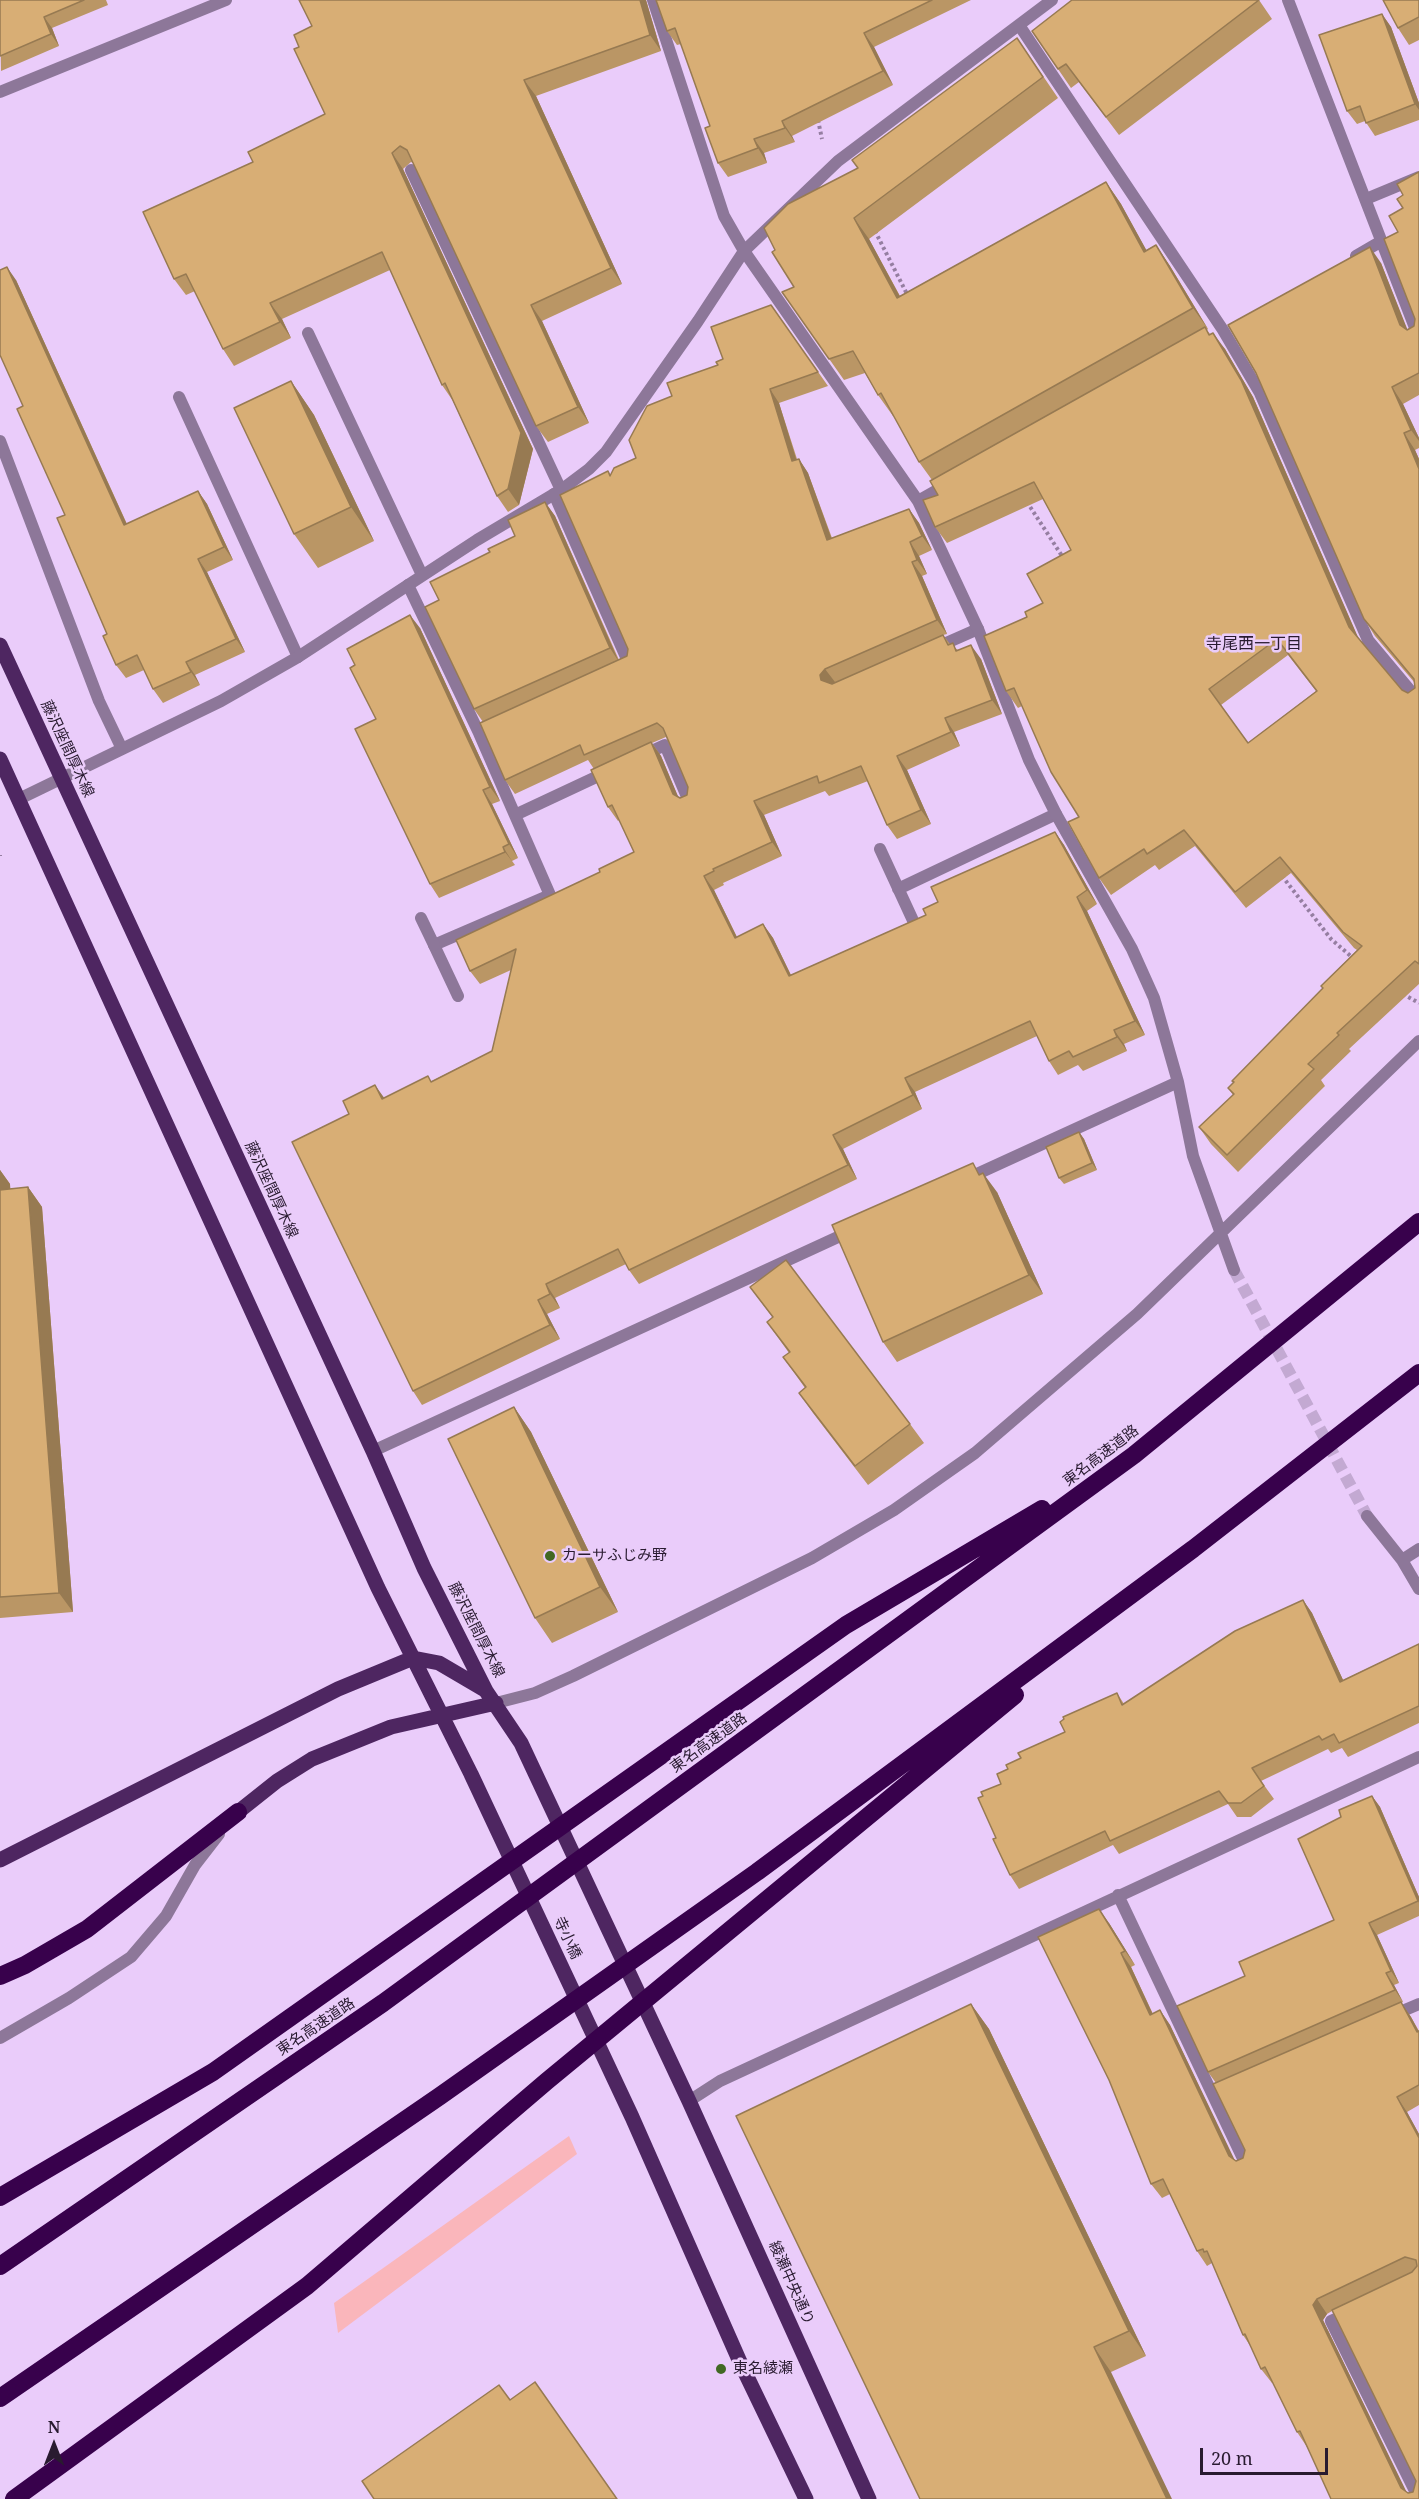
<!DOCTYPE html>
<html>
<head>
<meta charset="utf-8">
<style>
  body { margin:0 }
  #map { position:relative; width:1419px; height:2499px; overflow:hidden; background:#eaccfa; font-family:"Noto Serif",serif }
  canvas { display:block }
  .north { position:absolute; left:24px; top:2415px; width:60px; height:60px; -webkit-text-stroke:4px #eaccfa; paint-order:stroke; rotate:0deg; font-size:16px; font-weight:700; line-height:24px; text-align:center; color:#291b30 }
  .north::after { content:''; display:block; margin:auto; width:21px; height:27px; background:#291b30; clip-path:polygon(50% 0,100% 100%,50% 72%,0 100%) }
  .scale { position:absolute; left:1200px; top:2448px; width:128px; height:27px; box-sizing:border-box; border:3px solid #291b30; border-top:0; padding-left:8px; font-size:18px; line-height:21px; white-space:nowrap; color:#291b30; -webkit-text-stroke:4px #eaccfa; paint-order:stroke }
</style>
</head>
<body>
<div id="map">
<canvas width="1419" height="2499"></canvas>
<div class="north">N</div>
<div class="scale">20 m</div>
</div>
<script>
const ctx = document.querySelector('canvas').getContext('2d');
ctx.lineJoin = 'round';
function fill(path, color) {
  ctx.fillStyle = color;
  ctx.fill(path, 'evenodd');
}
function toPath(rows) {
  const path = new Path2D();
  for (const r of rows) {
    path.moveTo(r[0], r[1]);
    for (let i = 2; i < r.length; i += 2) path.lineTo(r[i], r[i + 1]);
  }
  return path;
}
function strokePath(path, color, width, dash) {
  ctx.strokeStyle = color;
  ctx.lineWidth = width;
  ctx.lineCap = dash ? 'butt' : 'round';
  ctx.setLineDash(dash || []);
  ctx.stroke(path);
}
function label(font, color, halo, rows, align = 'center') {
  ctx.font = font + ' "Noto Serif","Noto Sans JP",serif';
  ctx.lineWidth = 5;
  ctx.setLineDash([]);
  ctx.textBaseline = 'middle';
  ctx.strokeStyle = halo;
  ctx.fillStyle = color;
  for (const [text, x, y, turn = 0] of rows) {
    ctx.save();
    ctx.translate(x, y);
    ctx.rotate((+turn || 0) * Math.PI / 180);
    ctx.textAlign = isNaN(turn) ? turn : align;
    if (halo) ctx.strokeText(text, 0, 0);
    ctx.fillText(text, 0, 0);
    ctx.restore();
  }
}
const green = toPath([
  [569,2136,577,2154,338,2333,334,2303]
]);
const minorTunnel = toPath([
  [1234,1270,1367,1516]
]);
const path = toPath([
  [818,120,822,139],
  [875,231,908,296],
  [1027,502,1064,559],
  [0,855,0,856],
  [1282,876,1331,939,1353,958],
  [1403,994,1419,1003]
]);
const service = toPath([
  [0,92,226,0],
  [411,170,561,490],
  [1366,199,1419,177],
  [308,333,422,575],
  [179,397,298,657],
  [554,494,630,666,626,668],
  [408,585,479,733,550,895,434,945,458,996],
  [935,648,978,629],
  [641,756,665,745,690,804],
  [515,815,609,771],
  [880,849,916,927],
  [898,889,1056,814]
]);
const minor = toPath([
  [653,0,724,216,744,251,918,501,978,629,1029,760,1056,814,1132,949,1154,998,1178,1082],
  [1288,0,1419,338],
  [1019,25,1223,330,1260,393,1368,640,1419,701],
  [1356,256,1380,242],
  [0,441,99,701,122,749],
  [918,501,948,484],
  [19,799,221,701,298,657,477,540,561,490,589,469,606,452,698,321,744,251,838,161,1052,0],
  [421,918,434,945],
  [966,1179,1178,1082,1193,1156,1234,1270],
  [373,1451,851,1231],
  [1367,1516,1402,1560,1419,1589],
  [1402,1560,1419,1549],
  [496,1703,535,1693,573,1676,812,1558,894,1510,975,1453,1137,1314,1419,1041],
  [1118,1895,1247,2167],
  [1393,2015,1419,2004],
  [0,2038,69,1998,131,1957,166,1916,195,1865,219,1834],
  [689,2101,720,2081,1419,1757],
  [1349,2313,1331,2321,1419,2499]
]);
const primary = toPath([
  [0,645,373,1451,424,1568,486,1691,521,1743,689,2101,869,2499],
  [0,759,378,1588,471,1774,632,2117,740,2362,806,2499],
  [238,1812,277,1781,312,1759,391,1727,496,1703],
  [0,1860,338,1689,413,1658,439,1663,485,1690]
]);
const motorway = toPath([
  [0,1976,25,1965,87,1929,238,1812],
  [0,2197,213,2072,846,1625,1042,1509],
  [0,2266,383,2003,1134,1455,1419,1222],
  [0,2398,440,2096,757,1872,1193,1549,1419,1373],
  [14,2499,307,2286,547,2081,1015,1695]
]);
const wall = toPath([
  [0,0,106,0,108,5,52,28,59,46,1,71],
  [646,0,661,51,536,96,622,284,542,321,589,423,548,442,536,426,413,163,411,162,403,169,533,449,519,505,508,512,497,496,453,401,442,385,390,270,282,319,291,338,234,366,223,349,195,291,186,295,174,279],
  [656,0,971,0,874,47,893,85,792,136,795,142,764,153,767,163,728,177,718,163,710,126,681,44,677,45,667,31],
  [1259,0,1272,19,1119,135,1079,82,1071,88,1032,31],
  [1419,0,1419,40,1409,45,1398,28],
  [1382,14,1391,27,1419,103,1419,120,1375,136,1365,121,1357,124,1347,111],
  [1017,38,1058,98,869,239,900,296,1106,182,1121,204,1146,250,1156,245,1170,266,1208,329,1207,330,1210,334,1225,349,1253,397,1358,638,1402,690,1408,693,1415,688,1414,682,1375,636,1364,619,1381,263,1407,330,1414,326,1415,319,1398,232,1403,208,1403,195,1419,172,1419,395,1403,404,1419,438,1419,448,1415,450,1419,459,1419,984,1349,1049,1351,1051,1321,1080,1325,1086,1238,1172,1211,1144,1199,1127,1233,1095,1228,1088,1233,1083,1232,1081,1323,989,1321,986,1357,950,1354,948,1291,873,1246,908,1195,846,1159,870,1155,865,1111,895,1099,878,1079,817,1022,706,1018,708,1006,691,1027,617,1043,603,1071,550,1043,499,947,543,935,527,938,495,932,480,919,462,894,416,893,416,878,395,865,373,844,380,782,292,794,287,775,250,858,168],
  [1288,655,1316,691,1248,743,1221,705],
  [16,280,127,524,198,491,207,504,233,560,207,572,245,652,195,675,200,685,163,703,153,689,144,670,126,678,116,665,107,634,65,515,23,406],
  [771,305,828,386,779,403,797,459,799,459,808,473,832,538,909,509,919,523,932,550,919,556,927,574,922,576,947,634,943,635,950,644,958,650,981,659,1002,714,954,732,960,746,907,770,931,824,897,839,887,825,868,781,829,796,825,791,764,815,782,856,723,883,724,885,714,890,737,937,763,924,773,938,791,975,926,915,938,902,1055,832,1064,845,1097,904,1087,911,1145,1035,1124,1044,1127,1051,1083,1071,1078,1065,1058,1075,1049,1061,1037,1036,915,1092,922,1109,843,1149,857,1179,639,1284,629,1270,626,1264,555,1298,560,1308,547,1314,560,1339,422,1405,413,1391,384,1098,432,1081,492,1051,511,970,480,984,470,971,600,872,634,852,619,820,618,821,608,807,594,769,588,760,515,794,505,780,483,722,474,709,439,600,490,552,515,536,545,502,555,516,619,660,627,656,628,649,608,471,611,475,636,458,672,396,718,365],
  [666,737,688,787,687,795,680,798,678,797,661,756,652,743],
  [291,381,314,415,374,541,318,568,294,534],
  [420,628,500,801,492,804,518,858,512,861,515,865,439,898,430,884],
  [1079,1132,1084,1139,1097,1170,1064,1184,1059,1178],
  [0,1170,10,1184,10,1189,28,1187,42,1207,73,1612,0,1618],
  [997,1192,1043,1294,897,1362,883,1342],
  [750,1287,910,1424,924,1443,868,1485,813,1413,799,1393,805,1388,783,1357,789,1353,767,1322,773,1318],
  [514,1407,531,1432,618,1612,552,1643,535,1618],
  [1303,1600,1312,1613,1343,1680,1419,1644,1419,1723,1348,1757,1342,1748,1331,1753,1328,1749,1261,1781,1274,1799,1251,1817,1237,1817,1228,1804,1119,1854,1113,1845,1019,1889,1010,1875,996,1838,983,1796,1001,1784,1008,1769,1021,1758,1065,1732,1117,1693,1124,1704],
  [1372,1796,1380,1807,1419,1897,1419,1916,1377,1935,1399,1983,1394,1985,1403,2002,1401,2003,1411,2017,1419,2031,1419,2105,1407,2112,1419,2134,1419,2499,1307,2447,1297,2432,1273,2383,1272,2383,1261,2369,1251,2347,1243,2335,1212,2263,1207,2266,1197,2251,1170,2194,1162,2198,1151,2184,1109,1923,1135,1965,1131,1967,1153,2014,1160,2010,1170,2025,1234,2160,1236,2161,1243,2158,1245,2150,1216,2083,1208,2072,1245,1976,1334,1920,1341,1817],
  [1332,2311,1416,2481,1413,2492,1408,2493,1406,2492,1323,2320,1327,2314],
  [971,2004,989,2029,1146,2356,1111,2372,920,2499]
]);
const shadedWall = toPath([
  [640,0,646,0,661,51,650,35],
  [1382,14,1391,27,1419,103,1419,110,1415,104],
  [44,17,52,28,59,46,51,34],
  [864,33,874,47,893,85,883,71],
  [524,80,536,96,622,284,611,268],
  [782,121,792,136,795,142,785,128],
  [754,139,764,153,767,163,758,148],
  [392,153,403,169,533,449,519,505,508,489],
  [1106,182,1121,204,1159,273,1144,252],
  [854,218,869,239,912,319,897,298],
  [1156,245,1170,266,1208,329,1193,308],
  [1370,247,1381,263,1412,341,1400,325],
  [7,267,16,280,133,538,124,525],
  [270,303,282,319,291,338,280,322],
  [531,305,542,321,589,423,578,407],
  [1213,333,1225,349,1253,397,1361,644,1349,627],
  [291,381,314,415,374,541,351,507],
  [1392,387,1403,404,1419,438,1419,441,1411,430],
  [770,389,779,403,801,475,792,461],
  [1404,433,1415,450,1419,459,1419,469],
  [799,459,808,473,837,554,827,540],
  [198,491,207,504,233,560,224,547],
  [545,502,555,516,619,662,610,648],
  [909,509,919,523,932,550,922,536],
  [910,542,919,556,927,574,917,560],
  [198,559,207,572,245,652,236,639],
  [912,562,922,576,947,634,937,620],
  [410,615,420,628,500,801,490,787],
  [971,645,981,659,1002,714,992,700],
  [186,662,195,675,200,685,191,672],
  [825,669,835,682,830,688,821,680,820,675],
  [945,718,954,732,960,746,951,732],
  [651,742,661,756,683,808,673,794],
  [897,756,907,770,931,824,921,810],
  [483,790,492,804,518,858,509,844],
  [754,801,764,815,782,856,772,842],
  [1055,832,1064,845,1097,904,1087,890],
  [503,847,512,861,515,865,505,852],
  [704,876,714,890,744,952,735,938],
  [1077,897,1087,911,1145,1035,1135,1021],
  [763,924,773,938,798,990,789,976],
  [1114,1030,1124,1044,1127,1051,1117,1037],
  [905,1078,915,1092,922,1109,913,1095],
  [375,1085,385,1099,382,1099],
  [1079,1132,1084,1139,1097,1170,1092,1163],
  [833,1135,843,1149,857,1179,848,1165],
  [0,1170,10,1184,12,1209,0,1192],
  [983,1173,997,1192,1043,1294,1029,1275],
  [28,1187,42,1207,73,1612,59,1593],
  [546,1284,555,1298,560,1308,550,1294],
  [538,1300,547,1314,560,1339,550,1325],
  [514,1407,531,1432,618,1612,600,1587],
  [1303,1600,1312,1613,1350,1695,1340,1682],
  [1372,1796,1380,1807,1419,1897,1419,1903],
  [1099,1909,1109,1923,1135,1965,1125,1951],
  [1369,1923,1377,1935,1399,1983,1391,1971],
  [1121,1953,1131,1967,1160,2030,1150,2015],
  [1386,1973,1394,1985,1403,2002,1395,1990],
  [1401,2002,1411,2017,1419,2032,1419,2035],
  [971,2004,989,2029,1146,2356,1129,2331],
  [1160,2010,1170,2025,1240,2171,1229,2156],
  [1397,2097,1407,2112,1419,2134,1419,2138],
  [1317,2299,1327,2314,1323,2320,1410,2499,1401,2488,1313,2305],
  [1094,2347,1111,2372,1172,2499,1167,2499]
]);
const building = toPath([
  [0,0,84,0,44,17,51,34,0,56,0,0],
  [299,0,640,0,650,35,524,80,611,268,531,305,578,407,536,426,407,150,400,146,392,153,521,433,508,489,497,496,445,383,442,385,382,252,270,303,280,322,223,349,186,274,174,279,143,212,253,162,248,152,325,114,294,49,299,47,294,35,312,26,299,0],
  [656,0,932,0,864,33,883,71,782,121,785,128,754,139,758,148,718,163,705,128,710,126,675,28,667,31,656,0],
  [1072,0,1259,0,1106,117,1066,64,1058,69,1032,31,1072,0],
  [1383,0,1419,0,1419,17,1398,28,1383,0],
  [1382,14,1415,104,1366,123,1360,106,1347,111,1319,35,1382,14],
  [1017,38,1043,77,854,218,897,298,1106,182,1144,252,1156,245,1193,308,919,462,881,393,878,395,853,351,829,359,782,292,794,287,772,252,775,250,764,228,788,204,858,168,852,160,1017,38],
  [1419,172,1419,373,1392,387,1411,430,1404,433,1419,469,1419,964,1415,961,1337,1033,1339,1035,1308,1064,1314,1069,1227,1155,1199,1127,1234,1094,1228,1088,1234,1082,1232,1081,1323,988,1321,986,1362,946,1343,932,1280,857,1235,892,1184,830,1147,854,1144,849,1099,878,1068,822,1079,817,1051,772,1014,688,1006,691,984,636,1027,617,1025,612,1043,603,1027,574,1071,550,1034,482,935,527,923,500,938,495,930,481,1205,327,1209,335,1213,333,1241,380,1349,627,1402,690,1408,693,1415,688,1414,679,1364,619,1256,373,1228,325,1370,247,1400,325,1407,330,1414,326,1415,319,1384,239,1398,232,1389,216,1403,208,1397,199,1403,195,1397,184,1419,172],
  [1277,639,1317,691,1248,743,1209,689,1277,639],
  [7,267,124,525,198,491,224,547,198,559,236,639,186,662,191,672,153,689,137,655,116,665,103,636,107,634,57,518,65,515,17,409,23,406,0,355,0,270,7,267],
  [771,305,818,372,770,389,792,461,799,459,827,540,909,509,922,536,910,542,917,560,912,562,937,620,825,669,820,675,821,680,832,684,943,635,948,645,953,643,956,651,971,645,992,700,945,718,951,732,897,756,921,810,887,825,861,766,819,783,817,776,754,801,772,842,713,869,714,871,704,876,735,938,763,924,789,976,926,915,923,909,938,902,931,887,1055,832,1087,890,1077,897,1135,1021,1114,1030,1117,1037,1073,1057,1069,1051,1049,1061,1030,1021,905,1078,913,1095,833,1135,848,1165,629,1270,618,1249,546,1284,550,1294,538,1300,550,1325,413,1391,292,1142,349,1114,343,1101,375,1085,382,1099,428,1076,431,1082,492,1051,516,949,470,971,456,940,600,872,599,869,634,852,612,805,608,807,591,770,651,742,673,794,680,798,687,795,688,787,663,728,657,723,584,755,580,745,505,780,480,723,627,656,628,649,560,495,608,471,610,476,614,468,636,458,629,440,647,406,672,396,667,383,718,365,716,362,723,359,711,327,771,305],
  [291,381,351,507,294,534,234,408,291,381],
  [545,502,610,648,474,709,425,607,439,600,430,582,490,552,488,549,515,536,508,520,545,502],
  [410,615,490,787,483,790,509,844,503,847,505,852,430,884,355,729,376,719,350,668,355,665,347,649,410,615],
  [1079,1132,1092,1163,1059,1178,1046,1147,1079,1132],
  [973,1163,979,1175,983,1173,1029,1275,883,1342,832,1225,973,1163],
  [28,1187,59,1593,0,1597,0,1190,28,1187],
  [786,1260,910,1424,855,1466,799,1393,806,1387,783,1357,790,1352,767,1322,773,1317,750,1287,786,1260],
  [514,1407,600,1587,535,1618,448,1439,514,1407],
  [1303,1600,1340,1682,1419,1644,1419,1706,1339,1743,1334,1734,1322,1740,1319,1736,1252,1768,1264,1786,1241,1803,1228,1803,1219,1791,1110,1841,1105,1831,1010,1875,993,1839,996,1838,978,1798,983,1796,981,1792,1001,1784,997,1774,1008,1769,1006,1765,1021,1758,1018,1753,1065,1732,1060,1722,1064,1719,1063,1717,1117,1693,1122,1705,1235,1631,1303,1600],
  [1372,1796,1418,1901,1369,1923,1391,1971,1386,1973,1395,1990,1208,2072,1177,2006,1245,1976,1239,1962,1334,1920,1298,1839,1341,1817,1339,1810,1372,1796],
  [1099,1909,1125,1951,1121,1953,1150,2015,1160,2010,1229,2156,1236,2161,1243,2158,1245,2150,1213,2084,1401,2002,1417,2032,1419,2031,1419,2085,1397,2097,1419,2138,1419,2499,1331,2499,1300,2431,1297,2432,1265,2367,1261,2369,1245,2334,1243,2335,1207,2251,1204,2252,1203,2249,1197,2251,1163,2179,1151,2184,1109,2080,1038,1937,1099,1909],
  [1405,2257,1416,2260,1417,2266,1412,2272,1332,2310,1416,2481,1413,2492,1408,2493,1401,2488,1313,2305,1317,2299,1405,2257],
  [971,2004,1129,2331,1094,2347,1167,2499,920,2499,736,2116,971,2004],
  [535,2382,617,2499,374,2499,362,2481,499,2385,510,2400,535,2382]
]);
const markers = [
  [550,1556,6,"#416823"],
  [721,2369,6,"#416823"]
];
const streetNames = [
  ["藤沢座間厚木線",67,749,65],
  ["藤沢座間厚木線",271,1190,65],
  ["東名高速道路",1101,1456,-37],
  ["藤沢座間厚木線",476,1630,63],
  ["東名高速道路",709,1743,-36],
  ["寺小橋",567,1938,65],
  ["東名高速道路",316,2027,-34],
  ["綾瀬中央通り",791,2283,66]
];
const poiNames = [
  ["カーサふじみ野",562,1556],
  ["東名綾瀬",733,2369]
];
const neighbourhoodNames = [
  ["寺尾西一丁目",1254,644]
];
fill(green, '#fab6bb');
strokePath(minorTunnel, '#c3a9d2', 12, [12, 6]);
strokePath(path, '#957ea1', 4, [3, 3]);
strokePath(service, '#8d7799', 12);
strokePath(minor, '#8d7799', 12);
strokePath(primary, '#4e2661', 15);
strokePath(motorway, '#38014c', 18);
fill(wall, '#ba9665');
fill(shadedWall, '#977a52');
fill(building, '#d8ae75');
strokePath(building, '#977a52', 1.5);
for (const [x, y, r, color] of markers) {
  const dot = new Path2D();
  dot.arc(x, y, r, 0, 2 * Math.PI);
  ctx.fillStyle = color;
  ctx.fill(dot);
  strokePath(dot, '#eaccfa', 2);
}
label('15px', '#291b30', '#eaccfa', streetNames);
label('15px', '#291b30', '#eaccfa', poiNames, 'left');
label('16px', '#291b30', '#eaccfa', neighbourhoodNames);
</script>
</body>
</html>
